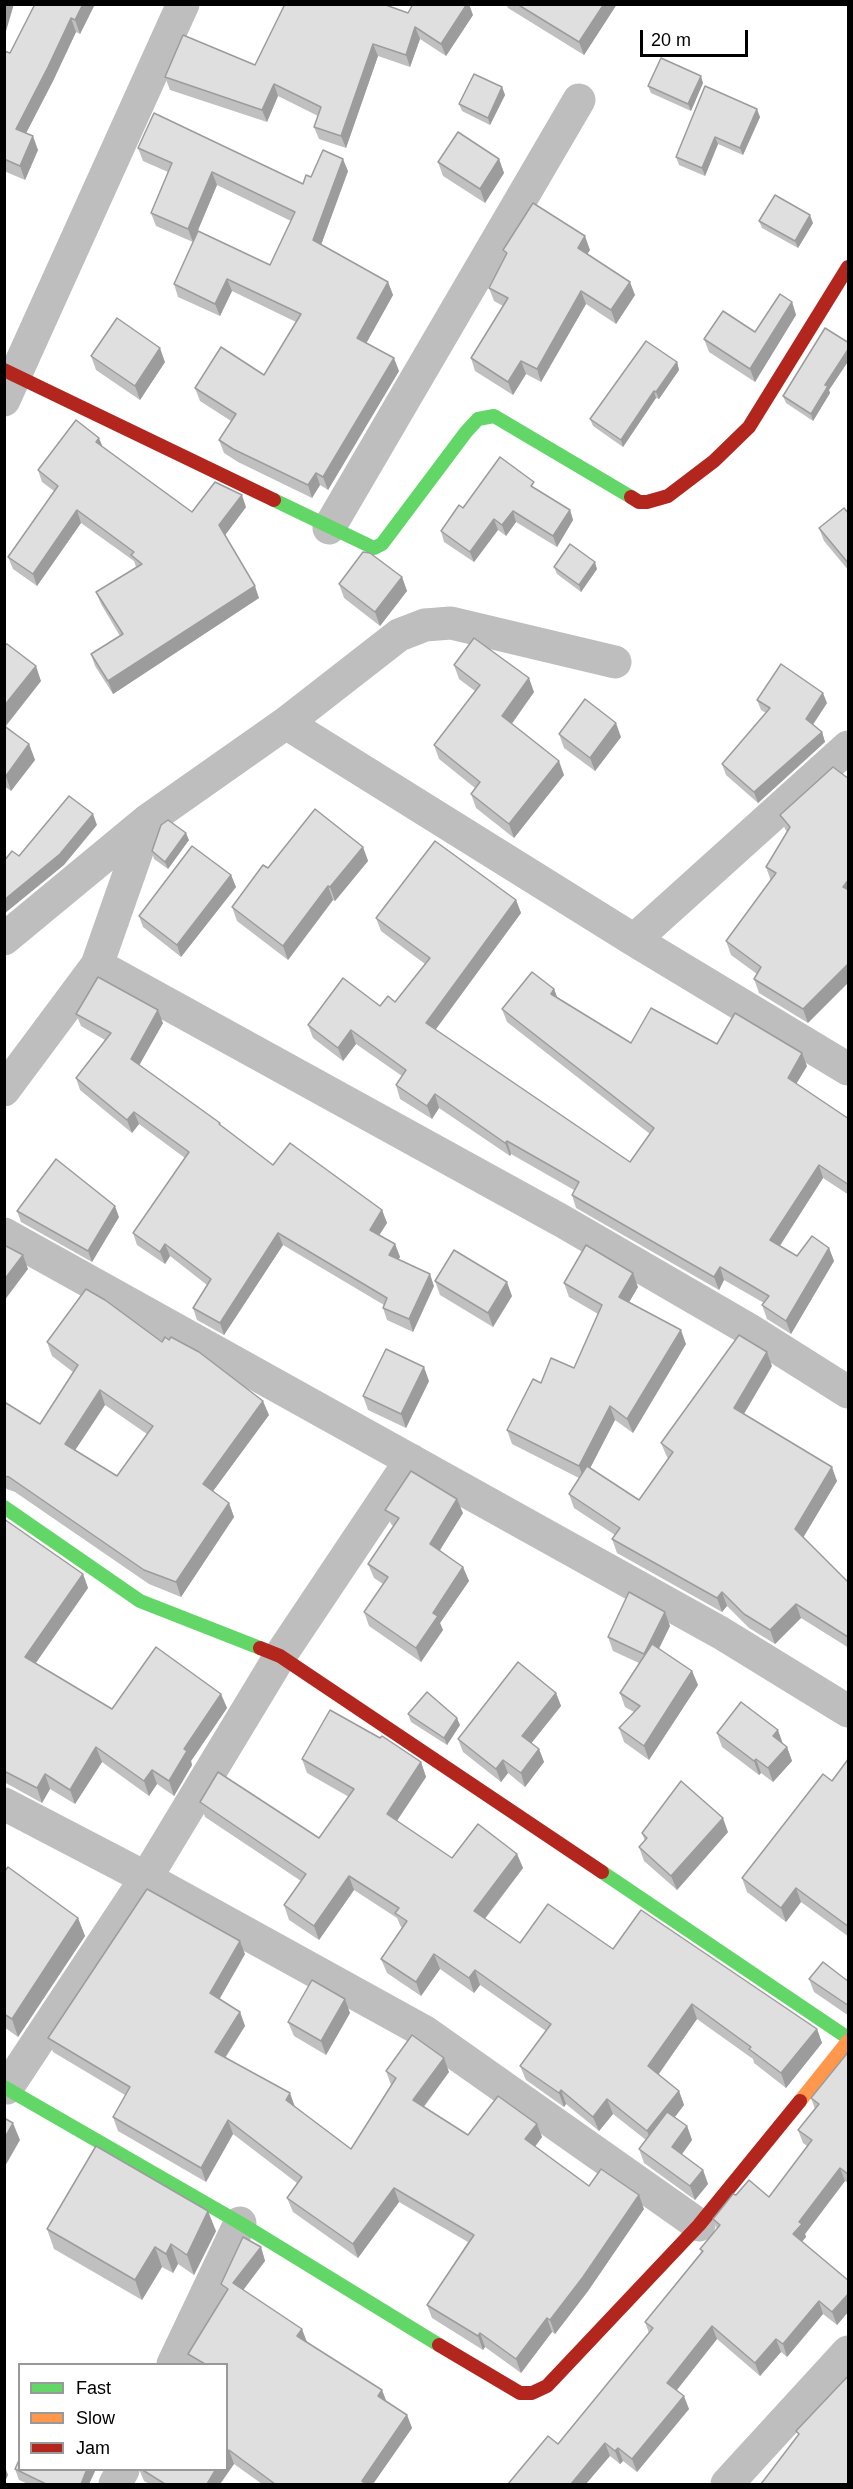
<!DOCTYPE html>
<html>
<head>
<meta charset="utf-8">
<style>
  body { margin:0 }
  #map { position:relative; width:853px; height:2489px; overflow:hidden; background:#fff; font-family:Arial,sans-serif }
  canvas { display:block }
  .frame { position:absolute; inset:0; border:6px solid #000; pointer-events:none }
  .legend { position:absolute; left:18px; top:2363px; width:210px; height:108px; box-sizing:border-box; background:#fff; border:2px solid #999; margin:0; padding:8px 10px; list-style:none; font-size:18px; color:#000 }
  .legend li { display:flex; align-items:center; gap:12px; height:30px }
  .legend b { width:30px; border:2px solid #999 }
  .scale { position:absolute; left:640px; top:30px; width:108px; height:27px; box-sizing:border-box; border:3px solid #000; border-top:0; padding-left:8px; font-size:18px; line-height:21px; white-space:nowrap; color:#000; -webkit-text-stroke:4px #fff; paint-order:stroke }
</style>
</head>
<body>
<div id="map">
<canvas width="853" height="2489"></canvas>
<div class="frame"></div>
<ul class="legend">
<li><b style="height:8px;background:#63d668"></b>Fast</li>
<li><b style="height:8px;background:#ff974d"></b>Slow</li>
<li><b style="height:8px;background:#b3261e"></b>Jam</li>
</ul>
<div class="scale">20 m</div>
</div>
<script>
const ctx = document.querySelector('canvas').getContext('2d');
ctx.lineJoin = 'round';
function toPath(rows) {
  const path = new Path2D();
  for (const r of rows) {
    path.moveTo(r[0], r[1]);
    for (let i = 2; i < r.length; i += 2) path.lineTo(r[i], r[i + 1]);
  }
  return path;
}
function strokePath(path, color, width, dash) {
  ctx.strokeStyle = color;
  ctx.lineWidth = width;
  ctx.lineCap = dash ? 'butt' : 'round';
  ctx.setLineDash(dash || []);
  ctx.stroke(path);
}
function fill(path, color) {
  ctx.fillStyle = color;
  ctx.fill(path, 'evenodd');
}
const street = toPath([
  [4,400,183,4],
  [329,528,579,100],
  [286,723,634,940,848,1069],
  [4,939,148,820,286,723,399,635,425,625,451,623,615,662],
  [634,940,848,747],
  [97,965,562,1221,748,1329,848,1392],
  [4,1090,97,965,148,820],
  [4,1234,721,1633,848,1711],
  [4,1804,146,1878,425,2032,699,2225],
  [7,2088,146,1878,280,1656,411,1460],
  [173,2364,240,2223],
  [115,2484,123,2470],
  [727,2484,848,2352]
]);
const fast = toPath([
  [274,500,374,548,382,544,466,432,478,419,494,416,631,497],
  [4,1507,140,1601,260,1648],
  [602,1872,848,2038],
  [4,2087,240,2223,439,2345]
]);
const slow = toPath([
  [800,2101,848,2041]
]);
const jam = toPath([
  [4,370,274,500],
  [631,497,639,502,647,502,668,496,714,461,749,427,848,267],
  [260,1648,280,1656,602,1872],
  [439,2345,520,2393,532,2393,547,2386,699,2225,800,2101]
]);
const wall = toPath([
  [35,4,95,4,80,34,76,32,53,81,26,133,38,150,25,180,4,171,4,51,10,53],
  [506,4,617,4,584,55,508,8],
  [408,13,473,15,446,56,420,39,410,67,378,56,346,148,319,139,314,127,318,116,278,96,267,122,170,90,165,77,255,65],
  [703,83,691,111,651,93,648,86],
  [705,86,760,117,743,155,718,144,705,176,679,165,676,157],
  [502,87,505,95,490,125,462,111,459,104],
  [138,148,303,184,311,177,348,171,321,245,388,282,393,295,366,343,399,371,328,490,320,485,312,498,238,462,224,453,219,440,231,421,200,401,195,388,264,375,296,322,232,291,220,316,178,297,174,284,270,265,291,221,217,185,193,242,156,226,151,213,168,172,143,161],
  [499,159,504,173,485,203,443,176,438,162],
  [759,221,813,223,798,248,762,228],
  [503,250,590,250,587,254,635,295,616,324,586,304,541,382,526,374,513,395,475,371,471,358,503,306,494,301,489,288,505,256],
  [792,302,796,315,755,382,709,352,704,339,755,332],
  [849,343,849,360,829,390,830,393,813,421,786,403,783,396],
  [91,356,165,362,140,400,96,370],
  [677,362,679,370,659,399,656,398,623,447,593,426,590,419],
  [103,447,192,512,246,507,225,535,259,598,113,694,95,666,91,654,120,636,101,604,96,592,136,567,134,561,81,523,37,586,13,569,8,557,54,491,42,482,38,470],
  [537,489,570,510,573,520,557,547,516,522,506,536,498,530,474,562,444,542,441,531,463,508],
  [849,514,849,571,824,541,819,528],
  [554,567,597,569,581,592,557,574],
  [402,577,407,591,380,626,344,598,339,584],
  [4,645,41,681,6,726,29,744,35,760,11,791,4,786],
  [454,665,534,692,512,724,564,775,514,838,476,808,471,794,475,788,439,759,434,745,475,691,459,679],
  [757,700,827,703,813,725,822,732,825,742,758,803,726,775,722,764,766,713,761,710],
  [559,734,621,737,595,771,564,748],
  [833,767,808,1023,759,993,754,979,757,974,731,955,726,941,771,881,766,867,787,832,785,829,780,815],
  [189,840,168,869,154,859,152,851],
  [363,847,368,861,335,901,333,900,288,960,237,921,232,907,268,868],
  [231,875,236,887,181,957,143,927,139,916],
  [516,900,521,913,435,1029,630,1162,650,1134,507,1022,502,1009,554,989,557,997,631,1043,717,1044,807,1066,796,1084,849,1119,849,1195,823,1178,780,1246,797,1256,829,1248,834,1261,791,1334,767,1319,762,1305,764,1303,724,1280,719,1290,576,1208,572,1195,574,1190,511,1154,510,1156,439,1108,432,1119,400,1099,396,1085,402,1076,356,1044,343,1061,313,1038,308,1025,395,1002,425,964,381,931,376,918],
  [76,1014,163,1023,139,1065,273,1165,382,1210,387,1223,379,1235,395,1244,400,1257,398,1260,434,1286,413,1332,387,1320,383,1308,384,1305,283,1245,224,1335,197,1320,193,1308,207,1285,170,1256,165,1264,137,1245,133,1233,185,1158,139,1124,132,1133,80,1090,76,1078,105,1040,81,1026],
  [17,1211,119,1217,92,1262,21,1222],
  [435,1281,512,1296,493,1327,440,1295],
  [564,1283,638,1287,629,1302,686,1344,633,1433,615,1420,590,1468,639,1500,668,1458,667,1457,661,1443,772,1366,744,1414,837,1481,803,1537,849,1583,849,1648,801,1618,775,1644,749,1628,727,1606,722,1612,617,1553,612,1539,615,1535,574,1508,569,1494,579,1478,512,1444,507,1430,541,1383,574,1368,598,1314,569,1297],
  [47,1342,162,1342,269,1415,213,1491,229,1503,234,1517,181,1597,149,1584,15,1492,4,1488,4,1405,40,1424,73,1372,52,1356],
  [105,1405,147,1434,117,1476,75,1450],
  [429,1381,406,1428,368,1410,363,1396],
  [385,1510,463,1513,440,1550,463,1567,469,1581,440,1623,443,1630,421,1662,369,1626,364,1612,383,1584,374,1578,368,1564,393,1526,391,1524],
  [4,1519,83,1574,88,1588,36,1663,112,1709,221,1694,227,1708,191,1761,192,1765,174,1796,157,1784,149,1796,102,1762,75,1804,50,1789,42,1803,4,1782],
  [670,1626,659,1649,692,1671,698,1685,649,1760,624,1742,619,1728,634,1712,625,1707,620,1693,639,1663,613,1651,608,1637],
  [556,1693,561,1706,531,1743,539,1749,544,1762,525,1787,508,1773,501,1782,463,1752,458,1739],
  [408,1714,460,1725,447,1745,411,1722],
  [717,1733,783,1744,787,1747,792,1761,773,1782,761,1773,759,1775,722,1747],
  [849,1758,849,1937,801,1902,786,1922,747,1892,742,1878,832,1781],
  [302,1759,421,1762,426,1777,397,1821,452,1858,517,1854,523,1868,485,1919,520,1943,613,1949,817,2029,822,2043,786,2088,754,2063,753,2059,697,2019,658,2074,679,2091,684,2105,675,2117,687,2126,692,2140,682,2154,703,2170,708,2184,695,2200,644,2163,639,2149,646,2140,613,2114,599,2131,566,2104,564,2107,526,2080,520,2066,546,2031,480,1985,474,1993,440,1969,421,1996,387,1973,381,1959,402,1928,401,1927,397,1918,354,1890,319,1940,289,1920,284,1905,301,1881,205,1817,200,1802,319,1838,349,1797,307,1773],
  [728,1832,677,1890,644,1861,639,1847,645,1841,642,1833],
  [4,1872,78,1918,85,1936,18,2037,4,2027],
  [245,1954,219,1999,240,2012,245,2026,226,2057,295,2107,351,2149,391,2085,386,2071,449,2072,424,2107,468,2135,537,2124,542,2137,535,2147,589,2186,644,2209,588,2291,555,2334,552,2332,521,2373,485,2347,483,2350,432,2318,427,2305,468,2242,399,2202,358,2258,293,2212,287,2198,297,2183,233,2134,206,2182,118,2131,113,2117,125,2095,53,2052,48,2038],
  [809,1979,849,1982,849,2016,814,1992],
  [350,2013,326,2055,294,2036,288,2022],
  [849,2051,849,2184,845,2181,805,2234,806,2237,802,2242,849,2281,849,2311,837,2325,823,2314,787,2357,781,2352,760,2376,717,2339,677,2390,689,2409,637,2472,623,2461,620,2464,610,2456,558,2444,649,2333,645,2322,701,2252,700,2249,717,2229,713,2219,736,2195,769,2197,807,2146,803,2143,798,2130,815,2109,811,2098],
  [47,2229,216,2231,194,2275,178,2264,173,2273,162,2267,142,2300,54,2249],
  [261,2247,265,2261,243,2290,307,2342,307,2343,382,2390,386,2401,407,2415,412,2428,373,2484,262,2484,234,2464,220,2484,149,2484,144,2481,139,2469,226,2469,226,2364,192,2364,188,2354,224,2294,221,2284],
  [15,2469,96,2469,89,2484,28,2484,19,2480]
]);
const shadedWall = toPath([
  [5,4,14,4,4,38,4,7],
  [83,4,95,4,80,34,75,20],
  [467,4,469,4,473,15,446,56,441,44],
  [604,4,617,4,584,55,579,42],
  [71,18,76,32,53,81,21,143,16,129],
  [415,27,420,39,410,67,406,55],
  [373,44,378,56,346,148,341,136],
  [701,76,703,83,691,111,688,104],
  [274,84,278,96,267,122,262,110],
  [502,87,505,95,490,125,488,118],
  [757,109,760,117,743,155,740,148],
  [33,136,38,150,25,180,20,166],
  [715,137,718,144,705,176,702,168],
  [343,159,348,171,318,253,313,240],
  [499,159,504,173,485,203,480,189],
  [212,172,217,185,193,242,188,229],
  [810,215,813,223,798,248,795,241],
  [585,236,590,250,583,261,578,248],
  [227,279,232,291,220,316,215,304],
  [388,282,393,295,362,351,357,338],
  [630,282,635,295,616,324,611,310],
  [581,291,586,304,541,382,537,369],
  [792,302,796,315,755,382,750,369],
  [160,348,165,362,140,400,135,386],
  [849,348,849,360,829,390,830,393,813,421,811,414,825,385],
  [394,358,399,371,328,490,323,477],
  [521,361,526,374,513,395,508,382],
  [677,362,679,370,659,399,656,392],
  [654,391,656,398,623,447,621,440],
  [99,438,104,450,96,442],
  [316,473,320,485,312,498,308,485],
  [242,495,246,507,223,538,219,525],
  [77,510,81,523,37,586,33,574],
  [570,510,573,520,557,547,553,536],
  [513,511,516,522,506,536,502,525],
  [494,519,498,530,474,562,470,552],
  [595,562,597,569,581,592,579,585],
  [402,577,407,591,380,626,375,612],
  [255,586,259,598,113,694,108,681],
  [36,666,41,681,4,728,4,706],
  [529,678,534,692,507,730,502,716],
  [823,693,827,703,809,730,806,719],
  [616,723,621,737,595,771,590,758],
  [822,732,825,742,758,803,754,792],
  [29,744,35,760,11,791,6,776],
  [559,761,564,775,514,838,509,824],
  [93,814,97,825,64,865,4,914,4,900],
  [186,833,189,840,168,869,165,862],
  [363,847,368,861,335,901,330,887],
  [231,875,236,887,181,957,177,945],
  [849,879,849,901,843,887],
  [328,886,333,900,288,960,283,946],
  [516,900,521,913,431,1036,426,1023],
  [849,963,849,982,808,1023,803,1009],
  [554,989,559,1002,551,994],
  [158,1010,163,1023,136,1071,131,1059],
  [351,1030,356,1044,343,1061,338,1048],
  [802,1053,807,1066,792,1091,788,1078],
  [435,1094,439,1108,432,1119,427,1106],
  [134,1112,139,1124,132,1133,127,1120],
  [507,1141,511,1154,510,1156,505,1143],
  [819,1165,823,1178,775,1253,770,1240],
  [115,1206,119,1217,92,1262,88,1251],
  [382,1210,387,1223,375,1242,370,1230],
  [278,1233,283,1245,224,1335,220,1323],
  [165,1244,170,1256,165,1264,160,1252],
  [395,1244,400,1257,393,1268,389,1255],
  [829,1248,834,1261,791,1334,786,1321],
  [23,1255,28,1269,4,1301,4,1280],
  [720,1267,724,1280,719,1290,714,1277],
  [633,1273,638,1287,624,1311,619,1297],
  [430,1274,434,1286,413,1332,409,1319],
  [507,1282,512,1296,493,1327,488,1313],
  [681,1330,686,1344,633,1433,627,1419],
  [767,1352,772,1366,739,1422,734,1408],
  [424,1367,429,1381,406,1428,401,1414],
  [100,1390,105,1405,70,1458,65,1444],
  [263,1401,269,1415,208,1498,203,1484],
  [610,1406,615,1420,584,1480,579,1466],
  [832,1467,837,1481,800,1543,795,1529],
  [457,1499,463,1513,435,1558,430,1544],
  [229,1503,234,1517,181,1597,176,1582],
  [463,1567,469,1581,440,1623,443,1630,421,1662,416,1648,433,1613],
  [83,1574,88,1588,30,1671,25,1657],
  [722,1592,727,1606,722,1612,717,1598],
  [796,1604,801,1618,775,1644,770,1630],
  [665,1612,670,1626,649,1668,644,1654],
  [692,1671,698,1685,649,1760,644,1746],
  [556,1693,561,1706,526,1750,522,1736],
  [221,1694,227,1708,191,1761,192,1765,174,1796,169,1781,184,1749],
  [457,1718,460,1725,447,1745,444,1738],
  [778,1730,783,1744,773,1736],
  [96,1747,102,1762,75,1804,70,1790],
  [787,1747,792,1761,773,1782,768,1768],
  [539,1749,544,1762,525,1787,521,1773],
  [756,1759,761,1773,759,1775,754,1761],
  [503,1760,508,1773,501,1782,496,1769],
  [421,1762,426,1777,392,1828,387,1814],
  [152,1770,157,1784,149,1796,144,1781],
  [45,1774,50,1789,42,1803,37,1788],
  [723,1818,728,1832,677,1890,671,1876],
  [517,1854,523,1868,479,1926,474,1911],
  [349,1876,354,1890,319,1940,314,1926],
  [796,1888,801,1902,786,1922,781,1908],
  [78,1918,85,1936,18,2037,12,2019],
  [240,1941,245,1954,215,2007,210,1993],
  [434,1954,440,1969,421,1996,416,1982],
  [475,1970,480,1985,474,1993,469,1978],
  [345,1999,350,2013,326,2055,321,2041],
  [692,2004,697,2019,654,2081,648,2066],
  [240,2012,245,2026,220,2065,215,2052],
  [817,2029,822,2043,786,2088,781,2073],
  [444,2058,449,2072,418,2114,413,2100],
  [561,2090,566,2104,564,2107,559,2093],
  [679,2091,684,2105,653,2145,647,2131],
  [290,2093,295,2107,286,2100],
  [607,2099,613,2114,599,2131,593,2117],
  [228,2120,233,2134,206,2182,201,2168],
  [13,2123,20,2140,4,2168,4,2139],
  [537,2124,542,2137,530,2153,525,2139],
  [687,2126,692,2140,677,2161,672,2147],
  [840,2168,845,2181,805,2234,806,2237,797,2247,793,2234,799,2222],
  [703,2170,708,2184,695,2200,690,2186],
  [394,2188,399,2202,358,2258,353,2244],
  [639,2195,644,2209,588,2291,555,2334,550,2320],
  [208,2211,216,2231,194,2275,187,2255],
  [171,2244,178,2264,173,2273,166,2254],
  [155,2247,162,2267,142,2300,135,2280],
  [261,2247,265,2261,238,2297,233,2283],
  [849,2293,849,2311,837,2325,832,2312],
  [819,2301,823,2314,787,2357,783,2344],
  [547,2318,552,2332,521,2373,516,2359],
  [712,2326,717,2339,672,2396,667,2383],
  [302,2329,307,2342,302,2350,297,2336],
  [480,2333,485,2347,483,2350,478,2336],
  [776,2339,781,2352,760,2376,755,2363],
  [382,2390,387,2403,378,2396],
  [684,2396,689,2409,637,2472,632,2459],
  [407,2415,412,2428,373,2484,363,2484,362,2481],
  [605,2443,610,2456,586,2484,571,2484],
  [618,2448,623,2461,620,2464,615,2451],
  [229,2450,234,2464,220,2484,207,2484,216,2469,226,2469,226,2454],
  [4,2464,8,2475,4,2484],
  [87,2469,96,2469,89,2484,81,2484]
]);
const building = toPath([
  [35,4,83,4,75,20,71,18,48,67,16,129,33,136,20,166,4,159,4,51,10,53,35,4],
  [285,4,383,4,408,13,413,4,467,4,441,44,415,27,406,55,373,44,341,136,314,127,321,107,274,84,262,110,165,77,183,35,255,65,285,4],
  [517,4,604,4,579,42,517,4],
  [661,58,701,76,688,104,648,86,661,58],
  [474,74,502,87,488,118,459,104,474,74],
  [705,86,757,109,740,148,715,137,702,168,676,157,705,86],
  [154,113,303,184,306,175,311,177,323,150,343,159,313,240,388,282,357,338,394,358,323,477,316,473,308,485,233,449,219,440,236,414,195,388,221,347,264,375,301,314,227,279,215,304,174,284,198,231,270,265,295,212,212,172,188,229,151,213,172,163,138,148,154,113],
  [458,132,499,159,480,189,438,162,458,132],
  [775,195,810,215,795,241,759,221,775,195],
  [533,203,585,236,578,248,630,282,611,310,581,291,537,369,521,361,508,382,471,358,508,298,489,288,507,253,503,250,533,203],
  [780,294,792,302,750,369,704,339,723,311,755,332,780,294],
  [117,318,160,348,135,386,91,356,117,318],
  [825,328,849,343,849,348,825,385,828,386,811,414,783,396,825,328],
  [646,341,677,362,656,392,654,391,621,440,590,419,646,341],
  [76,420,99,438,96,442,192,512,215,482,242,495,219,525,255,586,108,681,91,654,123,634,96,592,142,564,131,555,134,552,77,510,33,574,8,557,58,486,38,470,76,420],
  [500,457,534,482,531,486,570,510,553,536,513,511,502,525,494,519,470,552,441,531,459,505,463,508,500,457],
  [844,508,849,514,849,564,819,528,844,508],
  [570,544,595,562,579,585,554,567,570,544],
  [363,552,370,553,402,577,375,612,339,584,363,552],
  [474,638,529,678,502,716,559,761,509,824,471,794,480,782,434,745,480,685,454,665,474,638],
  [7,644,36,666,4,706,4,645,7,644],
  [781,664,823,693,806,719,822,732,754,792,722,764,770,708,757,700,781,664],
  [585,699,616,723,590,758,559,734,585,699],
  [4,726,29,744,6,776,4,775,4,726],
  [833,767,849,779,849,879,843,887,849,890,849,963,803,1009,754,979,761,967,726,941,776,873,766,867,790,827,780,815,833,767],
  [69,796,93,814,60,854,4,900,4,861,12,851,19,856,69,796],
  [315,809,363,847,330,887,328,886,283,946,232,907,263,865,268,868,315,809],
  [168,820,186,833,165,862,152,851,161,825,168,820],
  [435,841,516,900,426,1023,630,1162,654,1128,502,1009,532,972,554,989,551,994,631,1043,651,1008,717,1044,735,1013,802,1053,788,1078,849,1119,849,1185,819,1165,770,1240,797,1256,812,1236,829,1248,786,1321,762,1305,769,1296,720,1267,714,1277,572,1195,579,1182,507,1141,505,1143,435,1094,427,1106,396,1085,406,1070,351,1030,338,1048,308,1025,343,978,380,1006,388,996,395,1002,430,958,376,918,435,841],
  [192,846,231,875,177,945,139,916,192,846],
  [98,977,158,1010,131,1059,220,1123,219,1124,273,1165,290,1143,382,1210,370,1230,395,1244,389,1255,430,1274,409,1319,383,1308,387,1298,278,1233,220,1323,193,1308,211,1279,165,1244,160,1252,133,1233,189,1152,134,1112,127,1120,76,1078,111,1033,76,1014,98,977],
  [56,1159,115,1206,88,1251,17,1211,56,1159],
  [4,1245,23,1255,4,1280,4,1245],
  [586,1245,633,1273,619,1297,681,1330,627,1419,610,1406,579,1466,507,1430,533,1379,541,1383,551,1358,574,1368,602,1305,564,1283,586,1245],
  [454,1250,507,1282,488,1313,435,1281,454,1250],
  [86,1289,105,1300,162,1342,165,1337,169,1340,171,1337,199,1352,263,1401,203,1484,229,1503,176,1582,144,1570,9,1477,4,1476,4,1405,6,1403,40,1424,78,1365,47,1342,86,1289],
  [100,1390,153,1426,117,1476,65,1444,100,1390],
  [739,1335,767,1352,734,1408,832,1467,795,1529,849,1583,848,1637,796,1604,770,1630,744,1614,722,1592,717,1598,612,1539,620,1528,569,1494,587,1466,639,1500,673,1452,661,1443,739,1335],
  [386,1349,424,1367,401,1414,363,1396,386,1349],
  [411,1471,457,1499,430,1544,463,1567,433,1613,438,1616,416,1648,364,1612,388,1577,368,1564,399,1518,385,1510,411,1471],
  [4,1519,83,1574,25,1657,112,1709,156,1647,221,1694,184,1749,187,1751,169,1781,152,1770,144,1781,96,1747,70,1790,45,1774,37,1788,4,1771,4,1519],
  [629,1592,665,1612,644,1654,608,1637,629,1592],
  [652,1644,692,1671,644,1746,619,1728,640,1706,620,1693,652,1644],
  [518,1662,556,1693,522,1736,539,1749,521,1773,503,1760,496,1769,458,1739,518,1662],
  [427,1692,457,1718,444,1738,408,1714,427,1692],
  [741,1702,778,1730,773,1736,787,1747,768,1768,756,1759,754,1761,717,1733,741,1702],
  [330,1710,380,1738,382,1736,421,1762,387,1814,452,1858,478,1824,517,1854,474,1911,520,1943,548,1904,613,1949,641,1910,817,2029,781,2073,749,2049,751,2047,692,2004,648,2066,679,2091,647,2131,607,2099,593,2117,561,2090,559,2093,520,2066,551,2024,475,1970,469,1978,434,1954,416,1982,381,1959,407,1921,395,1913,399,1908,349,1876,314,1926,284,1905,306,1874,200,1802,218,1772,319,1838,354,1789,302,1759,330,1710],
  [849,1758,848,1858,849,1927,796,1888,781,1908,742,1878,823,1774,832,1781,849,1758],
  [681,1781,723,1818,671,1876,639,1847,647,1838,642,1833,681,1781],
  [8,1867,78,1918,12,2019,4,2014,4,1872,8,1867],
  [147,1889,240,1941,210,1993,240,2012,215,2052,290,2093,286,2100,351,2149,396,2078,386,2071,412,2035,444,2058,413,2100,468,2135,498,2096,537,2124,525,2139,589,2186,601,2169,639,2195,583,2277,550,2320,547,2318,516,2359,480,2333,478,2336,427,2305,474,2235,394,2188,353,2244,287,2198,302,2177,228,2120,201,2168,113,2117,130,2087,48,2038,147,1889],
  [823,1962,849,1982,849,2006,809,1979,823,1962],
  [312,1980,345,1999,321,2041,288,2022,312,1980],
  [849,2051,849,2175,840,2168,799,2222,802,2224,793,2234,849,2281,849,2293,832,2312,819,2301,783,2344,776,2339,755,2363,712,2326,667,2383,684,2396,632,2459,618,2448,615,2451,605,2443,571,2484,508,2484,548,2436,558,2444,653,2328,645,2322,703,2251,700,2249,720,2225,713,2219,733,2194,736,2195,749,2180,769,2197,812,2140,798,2130,819,2104,811,2098,849,2051],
  [667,2112,687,2126,672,2147,703,2170,690,2186,639,2149,667,2112],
  [4,2118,13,2123,4,2139,4,2118],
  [96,2146,208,2211,187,2255,171,2244,166,2254,155,2247,135,2280,47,2229,96,2146],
  [243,2237,261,2247,233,2283,302,2329,297,2336,382,2390,378,2396,407,2415,362,2481,365,2484,275,2484,229,2450,226,2454,226,2364,205,2364,188,2354,228,2289,221,2284,243,2237],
  [849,2375,849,2484,761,2484,799,2434,796,2431,849,2375],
  [20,2458,20,2469,87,2469,81,2484,46,2484,15,2469,20,2458],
  [141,2469,216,2469,207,2484,165,2484,141,2469]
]);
strokePath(street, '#bebebe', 33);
strokePath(fast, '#63d668', 14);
strokePath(slow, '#ff974d', 14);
strokePath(jam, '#b3261e', 14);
fill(wall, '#c0c0c0');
fill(shadedWall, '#9c9c9c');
fill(building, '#dfdfdf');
strokePath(building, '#9c9c9c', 1.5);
</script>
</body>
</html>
